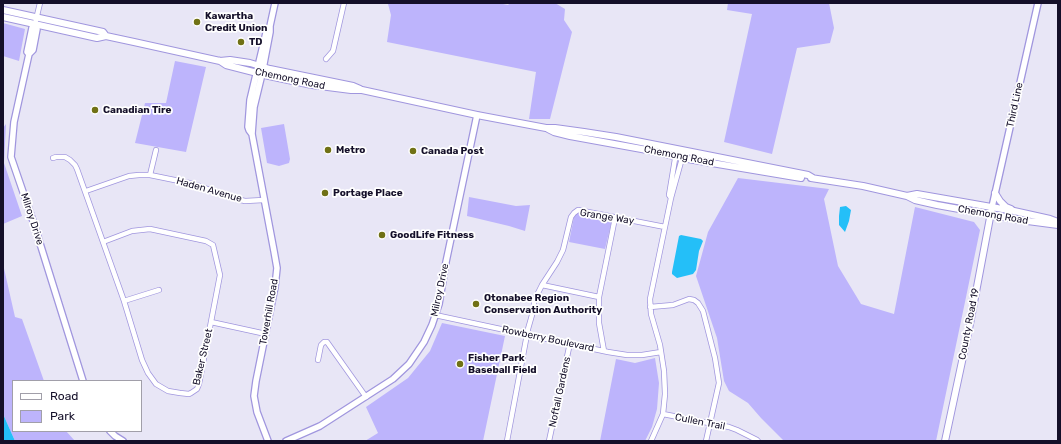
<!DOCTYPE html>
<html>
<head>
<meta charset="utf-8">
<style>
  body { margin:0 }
  #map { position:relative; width:1061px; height:444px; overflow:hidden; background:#e8e6f6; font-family:Rubik,sans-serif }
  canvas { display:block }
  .frame { position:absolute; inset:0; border:4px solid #140f29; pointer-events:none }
  .legend { position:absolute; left:12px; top:380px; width:130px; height:52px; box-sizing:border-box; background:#fff; border:1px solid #a19fa9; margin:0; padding:5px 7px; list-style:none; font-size:12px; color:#140f29 }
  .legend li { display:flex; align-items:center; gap:8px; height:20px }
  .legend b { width:20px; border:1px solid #a19fa9 }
</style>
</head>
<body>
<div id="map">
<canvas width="1061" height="444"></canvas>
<div class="frame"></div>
<ul class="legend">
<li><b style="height:5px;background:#fff"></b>Road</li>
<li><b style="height:11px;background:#bdb4fc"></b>Park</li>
</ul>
</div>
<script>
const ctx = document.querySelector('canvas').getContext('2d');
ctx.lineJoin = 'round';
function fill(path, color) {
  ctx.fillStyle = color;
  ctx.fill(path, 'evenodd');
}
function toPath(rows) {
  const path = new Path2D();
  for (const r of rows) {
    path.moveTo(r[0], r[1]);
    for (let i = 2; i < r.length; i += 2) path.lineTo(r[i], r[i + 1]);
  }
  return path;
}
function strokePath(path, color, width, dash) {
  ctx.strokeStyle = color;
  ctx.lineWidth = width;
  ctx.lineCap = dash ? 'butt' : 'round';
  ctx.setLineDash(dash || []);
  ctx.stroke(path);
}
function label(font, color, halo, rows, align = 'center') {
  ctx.font = font + ' Rubik,sans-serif';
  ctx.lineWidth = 3.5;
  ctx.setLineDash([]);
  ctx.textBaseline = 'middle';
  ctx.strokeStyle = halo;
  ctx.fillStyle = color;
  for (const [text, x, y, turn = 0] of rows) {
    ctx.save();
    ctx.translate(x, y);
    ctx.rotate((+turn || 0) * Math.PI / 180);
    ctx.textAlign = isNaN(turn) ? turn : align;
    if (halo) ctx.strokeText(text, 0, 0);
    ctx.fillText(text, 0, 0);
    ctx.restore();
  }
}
const green = toPath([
  [360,3,498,3,508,5,510,3,555,3,565,9,564,20,572,32,550,119,529,119,536,72,387,42,391,15,388,4],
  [728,3,829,3,834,28,830,43,797,48,772,154,724,142,752,14,727,10],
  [3,23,25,29,19,61,3,56],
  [175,61,206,67,186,152,135,143,145,103,166,103],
  [6,124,4,163,22,216,3,224,3,128],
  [284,124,290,159,289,163,279,166,267,163,261,128],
  [738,178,829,189,824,199,838,266,861,304,894,314,915,207,974,222,980,230,936,441,784,441,761,418,748,403,729,391,724,381,717,338,696,276,708,232],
  [469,197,516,206,530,205,525,231,509,226,467,216],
  [582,212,608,218,612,220,605,249,569,242,574,217,576,213],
  [3,264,15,317,22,319,44,381,13,381,13,431,66,431,75,441,15,441,3,414],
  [442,323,505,336,483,441,365,441,378,433,366,407,408,378,430,351],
  [655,358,659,383,657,409,652,427,645,441,600,441,616,359,635,363]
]);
const water = toPath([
  [846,206,851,210,849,221,845,232,839,225,839,216,840,207],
  [681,235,701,239,703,241,699,251,696,270,693,274,677,278,672,274,672,272,679,236],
  [3,414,15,441,3,441]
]);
const minor = toPath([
  [35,24,40,3],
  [326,59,333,51,344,3],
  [53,158,56,157,65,157,70,160,75,165,77,169,124,301,142,360,148,373,156,384,168,391,180,393,189,394,191,393,197,389,199,384,220,275,213,245,206,241,150,229,132,231,103,242],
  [150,175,156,150],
  [86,191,129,176,139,175,150,175,194,184,232,198,245,201,264,200],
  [671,198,669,195,676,153],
  [542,285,599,297],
  [124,301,159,290],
  [650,307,673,305,689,299,694,300,698,303,703,311,715,358,719,383,706,441],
  [435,315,608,352,627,355,642,355,661,352],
  [211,322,266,334],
  [604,351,599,323,599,297,615,218],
  [318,360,321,345,324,342,327,342,366,397],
  [663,414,729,427,737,430,757,440,758,441],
  [507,441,528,329,534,308,534,301,542,285,557,262,563,250,571,217,574,213,578,210,665,227],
  [549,441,570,343],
  [651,441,663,414,665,394,664,371,660,345,651,314,650,299,671,198,684,151]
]);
const tertiary = toPath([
  [35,24,32,28,27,52,29,54,14,122,11,157,33,221,83,381],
  [29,54,33,50,37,29,35,24],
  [252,134,249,130,248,127,250,100,266,33,270,26,275,3],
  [992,207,1038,3],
  [110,431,115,436,123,441],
  [268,441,257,412,254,396,256,381,275,287,277,268,274,251,252,134,254,107,262,74,270,32,270,26],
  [286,441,320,426,393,379,409,364,424,342,432,325,439,304,446,262,477,115]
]);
const secondary = toPath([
  [3,10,103,32,106,36,134,42,220,61,230,60,250,63,270,69,353,86,360,89],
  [3,17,97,38,106,36],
  [220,61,226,65,269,76,312,85,351,90,362,90,477,115,546,128,555,128,584,132,616,137,808,175,813,178],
  [548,129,554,132,570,136,658,152,682,158,801,178],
  [811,178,863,186,907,196,915,200,937,205,1020,220,1058,225],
  [995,193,1000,201,1006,207,1011,209],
  [907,196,917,194,940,198,1014,211,1050,219,1058,222],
  [945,441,970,324,992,207]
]);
const markers = [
  [197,22,4,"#707115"],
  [241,42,4,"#707115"],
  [95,110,4,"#707115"],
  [328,150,4,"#707115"],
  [413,151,4,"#707115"],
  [325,193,4,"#707115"],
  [382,235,4,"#707115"],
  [476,304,4,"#707115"],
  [460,364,4,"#707115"]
];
const poiNames = [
  ["Kawartha",205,16],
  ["Credit Union",205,28],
  ["TD",249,42],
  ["Canadian Tire",103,110],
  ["Metro",336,150],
  ["Canada Post",421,151],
  ["Portage Place",333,193],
  ["GoodLife Fitness",390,235],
  ["Otonabee Region",484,298],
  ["Conservation Authority",484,310],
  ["Fisher Park",468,358],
  ["Baseball Field",468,370]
];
const streetNames = [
  ["Chemong Road",290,79,12],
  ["Third Line",1015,105,-78],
  ["Chemong Road",679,156,11],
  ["Haden Avenue",209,190,16],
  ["Chemong Road",993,215,10],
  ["Grange Way",607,217,9],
  ["Milroy Drive",32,219,72],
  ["Milroy Drive",440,290,-78],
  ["Towerhill Road",269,312,-80],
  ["County Road 19",969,324,-79],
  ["Rowberry Boulevard",548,339,12],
  ["Baker Street",203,357,-77],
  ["Noftall Gardens",560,392,-78],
  ["Cullen Trail",700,422,11]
];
fill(green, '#bdb4fc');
fill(water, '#24bff8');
strokePath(minor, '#a096de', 6);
strokePath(tertiary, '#a096de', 8);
strokePath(secondary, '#a096de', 8);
strokePath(minor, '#fff', 4.5);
strokePath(tertiary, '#fff', 5.5);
strokePath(secondary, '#fff', 6);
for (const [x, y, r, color] of markers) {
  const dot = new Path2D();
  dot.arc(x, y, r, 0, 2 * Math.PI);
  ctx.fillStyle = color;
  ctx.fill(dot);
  strokePath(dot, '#fff', 1.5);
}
label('bold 10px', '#140f29', '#fff', poiNames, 'left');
label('10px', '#140f29', '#fff', streetNames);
</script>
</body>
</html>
